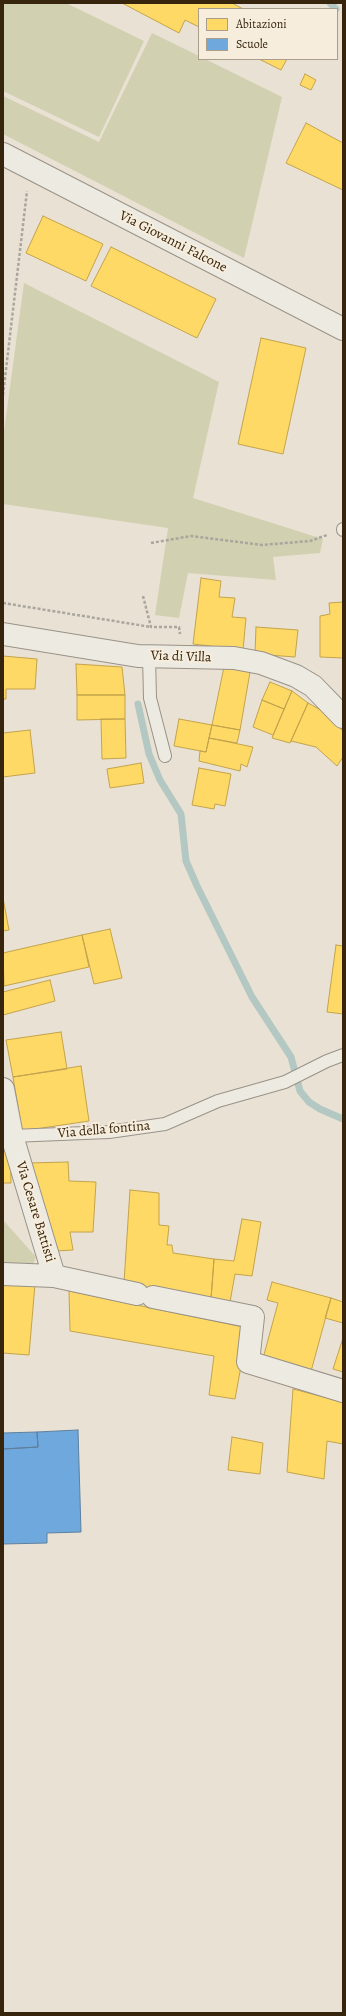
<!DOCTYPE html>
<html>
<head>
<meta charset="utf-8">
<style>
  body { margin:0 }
  #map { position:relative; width:346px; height:2016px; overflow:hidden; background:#e9e1d3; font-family:Alegreya,serif }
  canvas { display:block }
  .frame { position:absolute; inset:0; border:4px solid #36240d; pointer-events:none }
  .legend { position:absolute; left:198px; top:8px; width:140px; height:52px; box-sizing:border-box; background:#f7eddc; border:1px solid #aa9d89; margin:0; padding:5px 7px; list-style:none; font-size:12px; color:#36240d }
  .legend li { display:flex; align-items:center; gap:8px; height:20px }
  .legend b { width:20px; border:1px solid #aa9d89 }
</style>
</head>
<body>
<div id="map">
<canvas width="346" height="2016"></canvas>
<div class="frame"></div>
<ul class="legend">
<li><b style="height:11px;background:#ffd966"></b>Abitazioni</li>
<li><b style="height:11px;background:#6fa8dc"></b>Scuole</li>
</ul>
</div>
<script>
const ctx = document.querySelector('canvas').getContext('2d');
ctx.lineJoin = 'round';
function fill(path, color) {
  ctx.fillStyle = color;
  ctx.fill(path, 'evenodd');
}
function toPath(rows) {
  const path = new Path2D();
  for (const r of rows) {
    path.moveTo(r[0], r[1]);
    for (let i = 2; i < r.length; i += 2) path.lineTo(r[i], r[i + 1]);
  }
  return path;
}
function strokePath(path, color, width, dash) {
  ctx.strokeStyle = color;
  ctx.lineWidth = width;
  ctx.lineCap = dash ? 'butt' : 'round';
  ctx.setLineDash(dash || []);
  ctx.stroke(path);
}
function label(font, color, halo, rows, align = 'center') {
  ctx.font = font + ' Alegreya,serif';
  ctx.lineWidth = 4;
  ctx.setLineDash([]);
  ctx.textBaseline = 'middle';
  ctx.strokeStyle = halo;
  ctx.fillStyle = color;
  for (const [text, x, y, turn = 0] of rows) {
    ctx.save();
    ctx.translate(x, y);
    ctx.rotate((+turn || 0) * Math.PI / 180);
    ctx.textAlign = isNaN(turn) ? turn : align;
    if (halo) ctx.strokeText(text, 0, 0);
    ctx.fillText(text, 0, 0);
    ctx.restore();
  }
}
const green = toPath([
  [3,3,66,3,144,41,99,137,3,91],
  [152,33,199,56,199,59,205,59,282,97,244,258,3,134,3,96,99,142],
  [24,283,219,382,193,498,323,539,320,553,273,557,276,580,188,573,179,618,155,615,168,528,3,504,3,439],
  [3,1220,36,1257,33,1264,3,1262]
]);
const homes = toPath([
  [122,3,232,3,243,9,199,9,199,27,185,20,179,33,122,3],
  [259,59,287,59,281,70,259,59],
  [305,74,316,80,311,90,300,85,305,74],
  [306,123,343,143,343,190,286,163,306,123],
  [43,216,103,244,86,281,26,253,43,216],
  [111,247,216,299,197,338,91,286,111,247],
  [261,338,306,348,283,454,238,444,261,338],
  [201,578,221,581,219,597,235,598,232,617,246,618,243,650,193,644,201,578],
  [343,602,343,658,320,657,320,616,330,614,329,603,343,602],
  [256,627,298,630,295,657,255,654,256,627],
  [3,656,37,659,35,689,6,689,6,699,3,699,3,656],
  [76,664,122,667,125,695,77,695,76,664],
  [224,667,250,672,240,730,212,725,224,667],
  [270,682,292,691,284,709,262,700,270,682],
  [292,691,308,703,290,743,272,738,292,691],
  [77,695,125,695,125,719,77,720,77,695],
  [262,700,284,709,273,735,253,727,262,700],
  [308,703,328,714,332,721,343,731,343,757,337,766,316,747,291,741,308,703],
  [101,719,125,719,126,758,102,759,101,719],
  [179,719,212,725,206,752,174,746,179,719],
  [212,725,240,730,237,743,209,738,212,725],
  [30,730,35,773,3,777,3,733,30,730],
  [209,738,253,747,247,767,241,764,240,771,199,761,200,751,206,752,209,738],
  [141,763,144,783,110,788,107,769,141,763],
  [199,768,231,774,225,806,215,804,214,809,192,805,199,768],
  [3,898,9,930,3,931,3,898],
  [110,929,122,978,94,984,82,935,110,929],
  [82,935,89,967,4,986,3,953,82,935],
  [336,945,343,946,343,1014,327,1012,336,945],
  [50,980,55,1001,3,1015,3,992,50,980],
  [61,1032,67,1069,13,1077,6,1040,61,1032],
  [81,1066,89,1121,22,1131,13,1077,81,1066],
  [3,1141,10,1142,11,1183,3,1183,3,1141],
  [68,1162,69,1181,96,1182,93,1232,70,1232,73,1250,56,1251,29,1163,68,1162],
  [130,1190,159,1193,159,1225,169,1226,167,1245,172,1245,173,1253,214,1259,211,1299,124,1283,130,1190],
  [242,1219,261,1222,252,1276,235,1274,230,1302,211,1299,214,1259,234,1261,242,1219],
  [3,1282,35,1284,29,1355,3,1353,3,1282],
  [272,1282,331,1298,310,1375,262,1362,278,1303,267,1300,272,1282],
  [69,1291,248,1328,235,1399,209,1395,214,1356,70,1331,69,1291],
  [331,1298,343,1302,343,1323,325,1318,331,1298],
  [343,1338,343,1372,333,1369,343,1338],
  [293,1389,343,1402,343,1444,327,1441,324,1479,287,1472,293,1389],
  [232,1437,263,1443,260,1474,228,1470,232,1437]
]);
const schools = toPath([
  [78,1430,81,1532,47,1533,47,1543,3,1544,3,1449,38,1447,37,1432,78,1430],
  [37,1432,38,1447,3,1449,3,1433,37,1432]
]);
const stream = toPath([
  [330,3,336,9],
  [138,704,149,754,160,780,181,814,186,861,197,886,252,997,291,1057,300,1091,309,1102,320,1109,343,1119]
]);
const path = toPath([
  [3,395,27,191],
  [151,543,191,536,262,545,310,541,327,535],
  [143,596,151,627,179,627,180,634],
  [3,603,151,627]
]);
const lane = toPath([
  [343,529,343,530],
  [149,656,150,698,165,756],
  [12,1136,109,1132,165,1124,218,1101,285,1082,327,1061,343,1055]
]);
const street = toPath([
  [3,154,343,329],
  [3,634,138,656,234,658,261,663,296,676,313,686,343,717],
  [3,1089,12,1136,54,1276],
  [3,1274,54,1276,137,1294],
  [153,1297,253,1317,248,1362,343,1391]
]);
const streetNames = [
  ["Via Giovanni Falcone",173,242,27],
  ["Via di Villa",181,657,2],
  ["Via della fontina",104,1130,-5],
  ["Via Cesare Battisti",35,1212,73]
];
fill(green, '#d1d0b1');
fill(homes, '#ffd966');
strokePath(homes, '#c3a34b', 1);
fill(schools, '#6fa8dc');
strokePath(schools, '#5e809e', 1);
strokePath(stream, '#b4c8c3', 7);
strokePath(lane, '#999287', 14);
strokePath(street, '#999287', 24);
strokePath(path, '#aaa69d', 2.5, [3, 2]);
strokePath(lane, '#edeae2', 12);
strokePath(street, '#edeae2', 22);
label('14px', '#36240d', '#f7eddc', streetNames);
</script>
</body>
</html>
